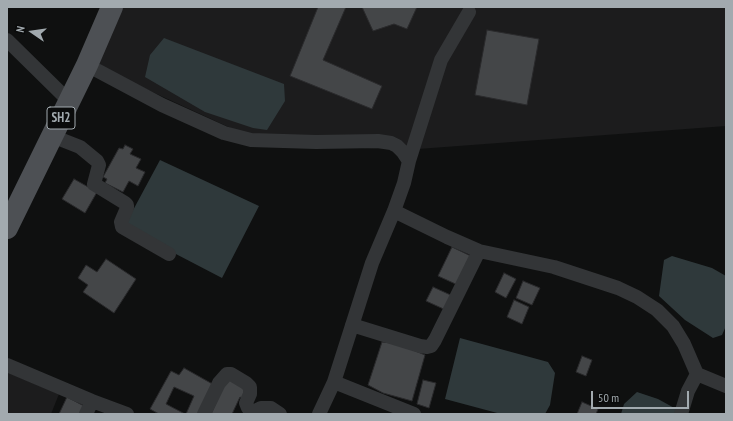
<!DOCTYPE html>
<html>
<head>
<meta charset="utf-8">
<style>
  body { margin:0 }
  #map { position:relative; width:733px; height:421px; overflow:hidden; background:#0f1010; font-family:"PT Sans Narrow",sans-serif }
  canvas { display:block }
  .frame { position:absolute; inset:0; border:8px solid #a2aaaf; pointer-events:none }
  .north { position:absolute; left:12px; top:12px; width:40px; height:40px; -webkit-text-stroke:3px #0a0b0b; paint-order:stroke; rotate:283deg; font-size:11px; font-weight:700; line-height:16px; text-align:center; color:#a2aaaf }
  .north::after { content:''; display:block; margin:auto; width:14px; height:18px; background:#a2aaaf; clip-path:polygon(50% 0,100% 100%,50% 72%,0 100%) }
  .scale { position:absolute; left:591px; top:391px; width:98px; height:18px; box-sizing:border-box; border:2px solid #a2aaaf; border-top:0; padding-left:5px; font-size:12px; line-height:14px; white-space:nowrap; color:#a2aaaf; -webkit-text-stroke:3px #0a0b0b; paint-order:stroke }
</style>
</head>
<body>
<div id="map">
<canvas width="733" height="421"></canvas>
<div class="frame"></div>
<div class="north">N</div>
<div class="scale">50 m</div>
</div>
<script>
const ctx = document.querySelector('canvas').getContext('2d');
ctx.lineJoin = 'round';
function fill(path, color) {
  ctx.fillStyle = color;
  ctx.fill(path, 'evenodd');
}
function toPath(rows) {
  const path = new Path2D();
  for (const r of rows) {
    path.moveTo(r[0], r[1]);
    for (let i = 2; i < r.length; i += 2) path.lineTo(r[i], r[i + 1]);
  }
  return path;
}
function strokePath(path, color, width, dash) {
  ctx.strokeStyle = color;
  ctx.lineWidth = width;
  ctx.lineCap = dash ? 'butt' : 'round';
  ctx.setLineDash(dash || []);
  ctx.stroke(path);
}
function label(font, color, halo, rows, align = 'center') {
  ctx.font = font + ' "PT Sans Narrow",sans-serif';
  ctx.lineWidth = 3.5;
  ctx.setLineDash([]);
  ctx.textBaseline = 'middle';
  ctx.strokeStyle = halo;
  ctx.fillStyle = color;
  for (const [text, x, y, turn = 0] of rows) {
    ctx.save();
    ctx.translate(x, y);
    ctx.rotate((+turn || 0) * Math.PI / 180);
    ctx.textAlign = isNaN(turn) ? turn : align;
    if (halo) ctx.strokeText(text, 0, 0);
    ctx.fillText(text, 0, 0);
    ctx.restore();
  }
}
const built = toPath([
  [119,7,726,7,726,126,418,149,293,147,248,136,111,73,94,59],
  [7,372,59,394,51,414,7,414]
]);
const water = toPath([
  [164,38,284,84,285,101,267,130,253,128,205,112,145,77,150,55],
  [160,160,259,206,222,278,124,227],
  [672,256,712,268,726,276,726,326,722,335,713,338,685,320,659,296,664,260],
  [460,338,548,362,555,373,550,405,545,414,501,414,445,399],
  [637,392,658,399,678,410,677,414,621,414,624,404]
]);
const building = toPath([
  [318,7,346,7,323,60,382,86,372,109,290,76,318,7],
  [362,7,417,7,407,29,394,24,373,31,362,7],
  [487,30,539,39,527,105,475,95,487,30],
  [125,145,133,149,130,154,141,159,136,168,145,172,138,186,129,181,123,192,105,183,107,179,103,177,119,148,123,149,125,145],
  [74,179,97,192,85,213,62,199,74,179],
  [452,247,473,257,460,286,438,276,452,247],
  [106,259,136,279,114,313,83,292,88,285,78,278,86,265,97,272,106,259],
  [504,273,516,279,506,298,495,292,504,273],
  [523,281,540,288,532,305,516,298,523,281],
  [433,287,455,297,448,311,426,301,433,287],
  [514,300,529,307,522,324,507,317,514,300],
  [382,342,392,343,413,350,425,355,412,401,383,393,368,385,382,342],
  [582,356,592,360,586,376,576,372,582,356],
  [184,368,216,386,200,414,186,414,194,396,174,387,166,404,185,414,159,414,150,409,171,371,179,375,184,368],
  [227,378,249,388,244,399,240,397,232,414,211,414,227,378],
  [423,380,436,383,429,408,417,404,423,380],
  [67,397,84,406,80,414,59,414,67,397],
  [582,402,598,409,596,414,577,414,582,402]
]);
const street = toPath([
  [7,40,69,101],
  [87,65,162,105,224,133,251,140,316,142,378,141,391,143,397,146,403,152,409,161],
  [52,136,80,147,97,161,99,165,94,184,125,203,127,205,127,208,121,222,122,227,169,254],
  [394,211,447,237,479,251,554,267,618,288,637,297,657,310,673,326,684,344,697,374],
  [352,325,420,346,427,347,431,346,435,340,479,251],
  [7,365,92,401,127,414],
  [334,382,414,414],
  [86,414,92,401],
  [204,414,219,383,227,374,231,374,246,383,250,387,250,394,246,403,248,408,253,412,261,408,271,408,280,414],
  [319,414,334,382,372,263,394,211,404,183,409,161,441,60,469,12],
  [681,414,688,391,697,374,726,386]
]);
const primary = toPath([
  [7,228,87,65,112,7]
]);
const shields = [
  [61,118,28]
];
const shieldNames = [
  ["SH2",61,118]
];
fill(built, '#1c1c1d');
fill(water, '#2f393b');
fill(building, '#444648');
strokePath(building, '#2a2a2c', 1);
strokePath(street, '#333537', 14);
strokePath(primary, '#4d5054', 22);
for (const [x, y, w] of shields) {
  const box = new Path2D();
  box.roundRect(x - w / 2, y - 11, w, 22, 3);
  ctx.fillStyle = '#0a0b0b';
  ctx.fill(box);
  strokePath(box, '#a2aaaf', 1);
}
label('bold 13px', '#a2aaaf', null, shieldNames);
</script>
</body>
</html>
